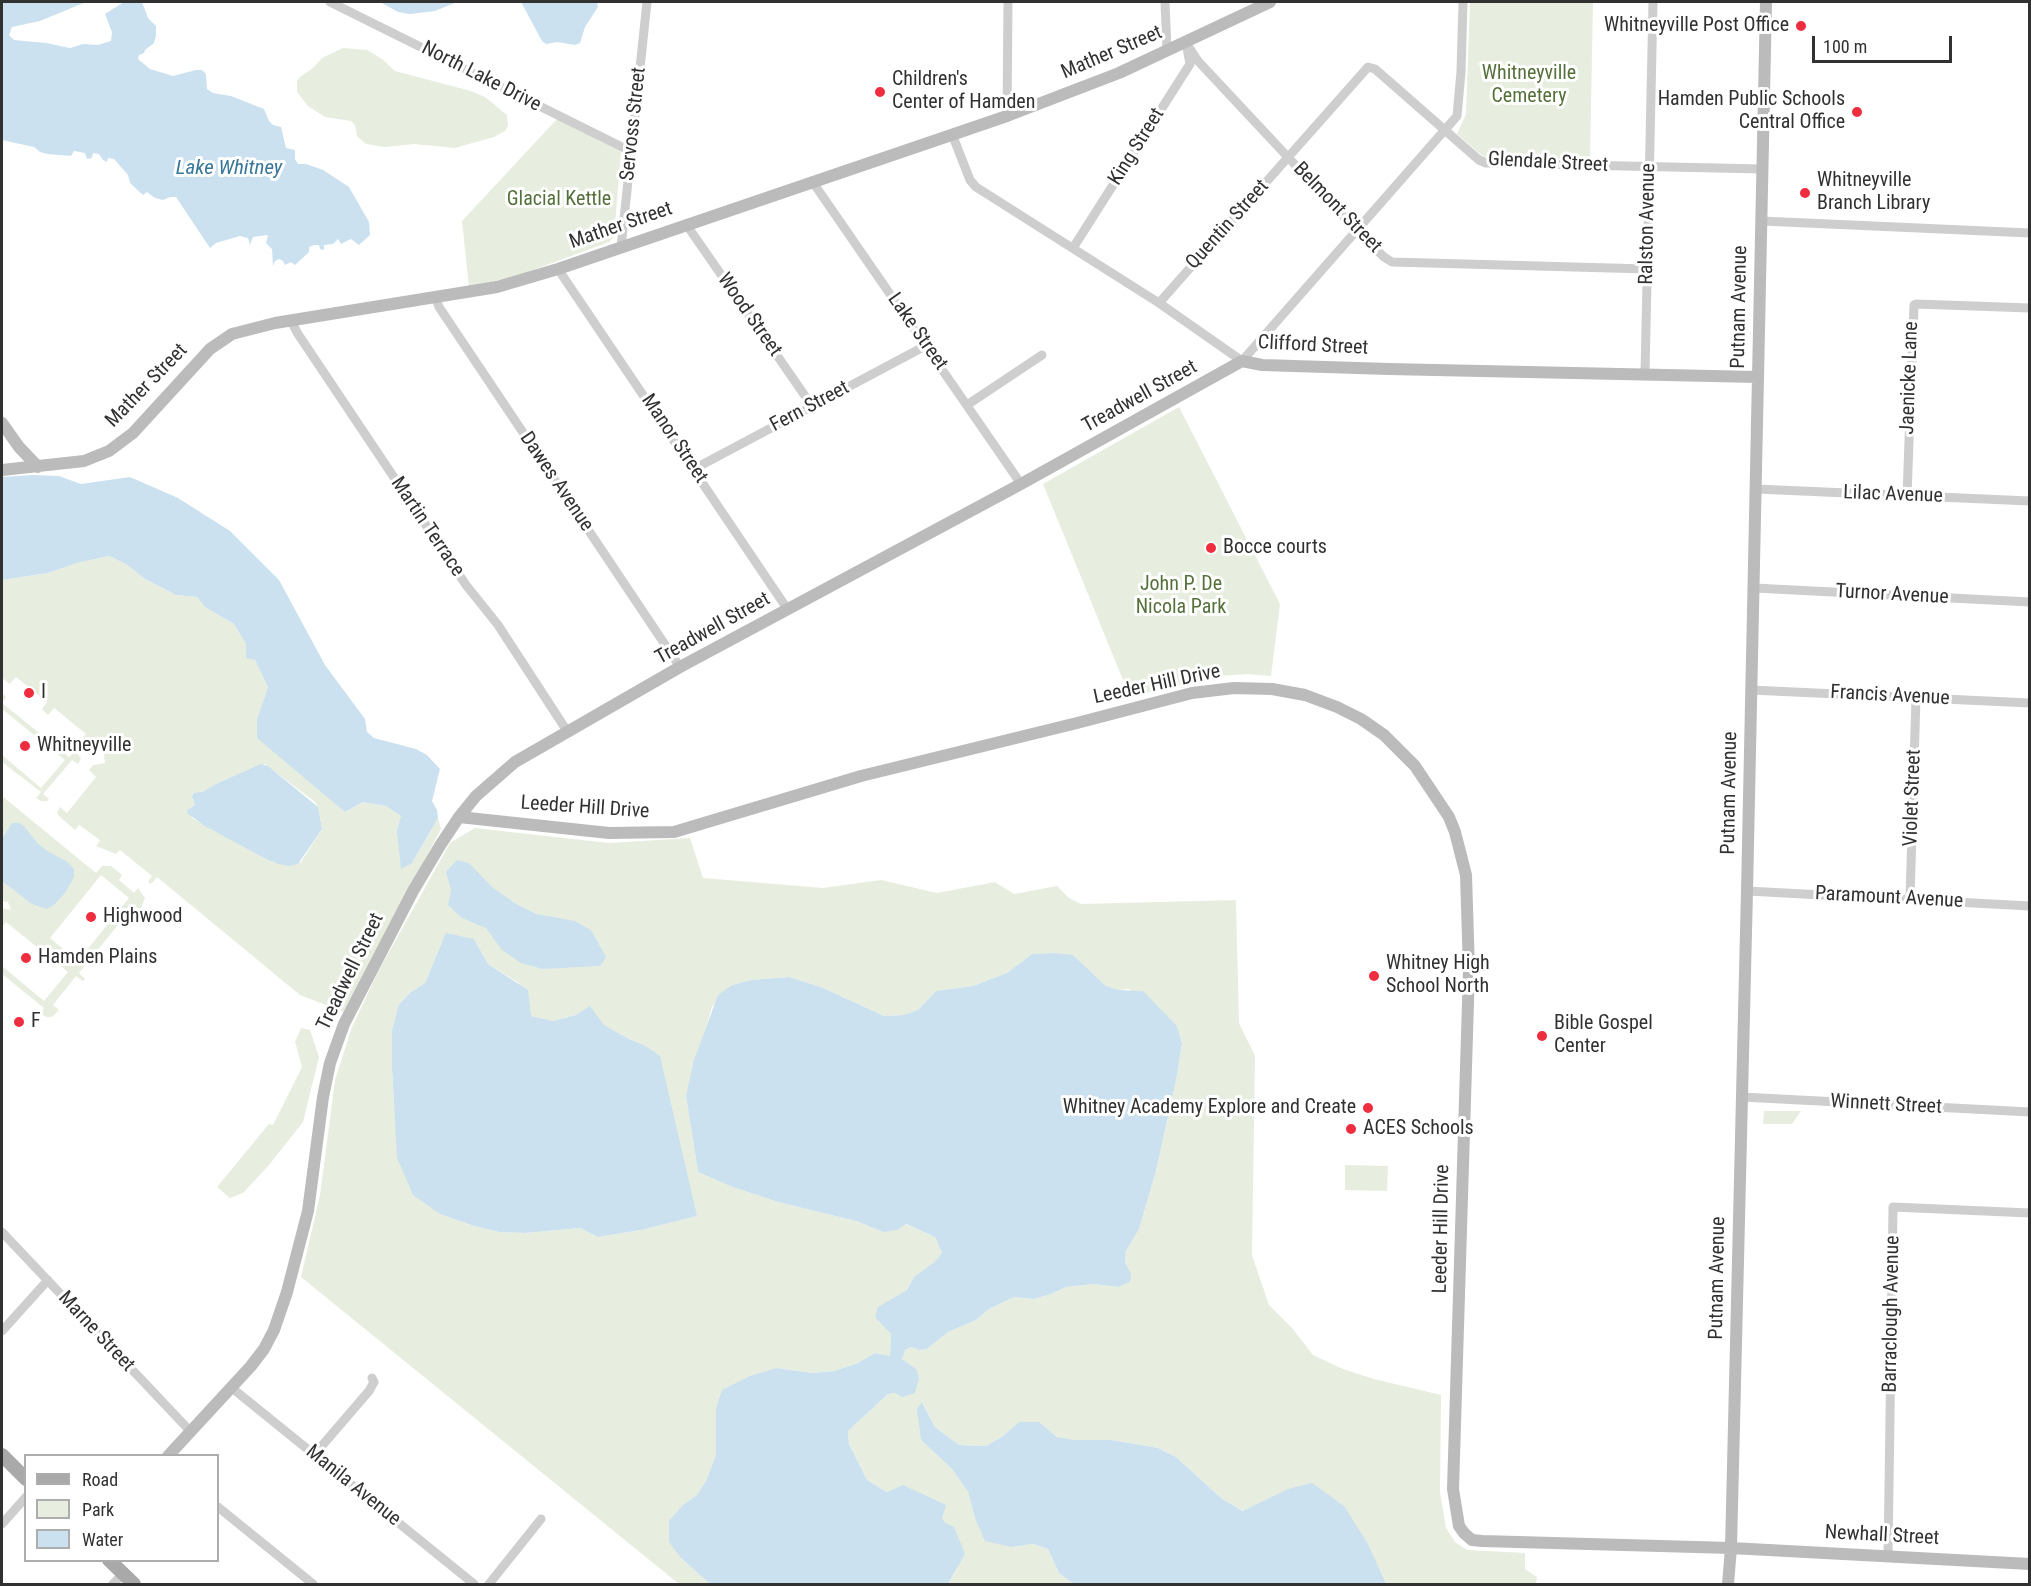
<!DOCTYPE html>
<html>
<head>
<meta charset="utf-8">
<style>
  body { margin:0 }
  #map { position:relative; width:2031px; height:1586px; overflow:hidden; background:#fff; font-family:"Roboto Condensed",sans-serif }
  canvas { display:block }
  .frame { position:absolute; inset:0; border:3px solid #313131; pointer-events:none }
  .legend { position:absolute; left:24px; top:1454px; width:195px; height:108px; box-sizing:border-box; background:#fff; border:2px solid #adadad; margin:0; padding:8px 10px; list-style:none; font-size:18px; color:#313131 }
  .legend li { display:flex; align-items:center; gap:12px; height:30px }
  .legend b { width:30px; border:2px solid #adadad }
  .scale { position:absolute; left:1812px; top:36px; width:140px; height:27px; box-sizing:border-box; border:3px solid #313131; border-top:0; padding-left:8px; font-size:18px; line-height:21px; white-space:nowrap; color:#313131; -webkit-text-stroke:4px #fff; paint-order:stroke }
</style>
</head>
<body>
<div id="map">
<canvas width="2031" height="1586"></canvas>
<div class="frame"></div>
<ul class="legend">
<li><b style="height:8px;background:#a9a9a9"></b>Road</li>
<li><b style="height:16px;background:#e7eedf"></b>Park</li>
<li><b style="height:16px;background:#cbe1ef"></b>Water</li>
</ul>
<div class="scale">100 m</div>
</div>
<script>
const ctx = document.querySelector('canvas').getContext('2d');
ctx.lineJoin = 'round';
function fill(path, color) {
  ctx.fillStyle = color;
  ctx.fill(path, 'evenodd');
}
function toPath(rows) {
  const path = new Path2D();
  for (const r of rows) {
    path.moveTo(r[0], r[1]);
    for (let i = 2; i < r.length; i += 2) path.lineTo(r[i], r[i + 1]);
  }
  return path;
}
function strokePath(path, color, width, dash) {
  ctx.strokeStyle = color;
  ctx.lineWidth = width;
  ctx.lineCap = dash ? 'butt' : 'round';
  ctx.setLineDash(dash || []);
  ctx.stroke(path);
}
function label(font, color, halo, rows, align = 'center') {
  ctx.font = font + ' "Roboto Condensed",sans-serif';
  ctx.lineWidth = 6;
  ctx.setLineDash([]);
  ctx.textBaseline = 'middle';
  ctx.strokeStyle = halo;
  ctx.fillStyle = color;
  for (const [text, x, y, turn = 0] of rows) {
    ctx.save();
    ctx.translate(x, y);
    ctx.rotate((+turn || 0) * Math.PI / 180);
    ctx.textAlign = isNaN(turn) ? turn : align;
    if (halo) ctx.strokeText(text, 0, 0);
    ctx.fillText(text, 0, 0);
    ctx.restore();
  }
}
const green = toPath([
  [1470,2,1593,2,1590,160,1484,157,1457,134,1466,114],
  [343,48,367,50,382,59,395,71,471,91,485,97,507,115,508,126,505,131,494,137,455,148,414,144,385,147,366,144,357,136,355,125,351,121,325,117,308,106,297,92,297,81,300,77,313,68,322,58],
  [557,119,621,152,614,236,609,242,525,273,469,288,462,221],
  [1179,407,1280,604,1271,676,1247,674,1218,676,1130,697,1043,484],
  [109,556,126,564,145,579,176,595,197,597,205,607,234,624,246,644,246,657,255,660,268,687,257,719,345,812,363,802,386,806,402,816,397,831,412,863,438,818,441,829,344,1012,300,995,157,877,151,884,148,882,152,876,120,850,116,854,96,846,100,840,79,825,75,830,59,816,57,813,60,807,67,813,96,777,89,770,93,765,105,763,103,746,91,749,81,741,86,734,54,708,48,715,42,709,47,702,16,677,10,684,2,678,2,580,48,573,77,563],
  [265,764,315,802,318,807,322,829,301,862,294,865,278,864,264,858,192,818,189,808,195,805,195,803,192,799,200,793,216,784],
  [2,693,6,697,2,703,69,757,75,751,81,758,78,764,72,760,43,794,49,799,47,801,41,801,36,798,41,792,2,762,2,755,41,788,65,760,2,709],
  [2,796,96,873,102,866,111,866,122,875,119,880,134,893,138,888,145,898,140,910,134,905,79,973,85,979,83,981,76,976,53,1005,59,1010,52,1017,47,1017,40,1014,44,1008,2,974,2,966,44,1001,68,972,6,922,2,927,2,908,11,910,8,902,2,901],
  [101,875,129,898,78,961,50,938],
  [475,828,609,843,690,838,703,878,823,888,881,880,937,893,995,882,1014,894,1057,886,1069,898,1081,904,1236,900,1239,1023,1255,1056,1252,1255,1269,1305,1292,1328,1313,1355,1343,1369,1374,1379,1441,1395,1440,1492,1446,1528,1455,1542,1467,1550,1525,1553,1525,1569,1537,1577,1536,1584,1386,1584,1382,1579,1266,1502,1244,1511,1221,1498,1176,1457,1158,1448,1112,1440,1075,1440,1057,1437,1039,1422,1019,1422,1003,1436,986,1446,959,1445,935,1427,923,1403,921,1440,952,1469,968,1492,975,1518,1011,1547,1033,1544,1048,1549,1059,1573,1074,1584,948,1584,957,1569,942,1518,887,1492,867,1480,849,1444,848,1431,888,1394,895,1393,916,1369,902,1359,904,1350,911,1347,919,1350,927,1349,948,1332,976,1320,989,1309,1014,1297,1034,1299,1051,1294,1066,1287,1094,1284,1118,1287,1130,1274,1125,1262,1126,1251,1139,1229,1156,1171,1177,1076,1182,1043,1177,1026,1168,1017,1129,989,1119,990,1106,986,1073,955,1032,954,1007,973,973,986,936,991,918,1010,903,1015,884,1016,821,987,789,977,751,980,732,985,712,1007,686,1096,698,1172,730,1186,778,1202,856,1221,883,1232,905,1224,935,1237,942,1253,934,1262,914,1277,907,1290,878,1308,885,1327,891,1334,890,1356,875,1353,858,1363,834,1371,812,1373,777,1368,716,1409,716,1455,706,1481,697,1495,683,1505,681,1558,710,1584,679,1584,301,1277,320,1195,335,1080,352,1027,379,970,450,843],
  [474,939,488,964,519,983,531,1016,553,1021,576,1015,604,1025,629,1039,644,1045,697,1216,641,1230,598,1237,580,1228,525,1233,499,1232,474,1226,440,1214,394,1106,392,1068,392,1030,399,1004,411,992,425,983,439,950],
  [301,1028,310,1030,319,1057,303,1122,269,1165,243,1193,230,1198,217,1187,269,1124,273,1125,302,1067,295,1042],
  [1764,1111,1801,1111,1792,1124,1763,1124],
  [1345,1165,1388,1166,1387,1191,1345,1190]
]);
const water = toPath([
  [2,2,86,2,40,21,12,27,9,35,14,40,46,43,70,48,83,44,98,45,111,41,112,32,105,14,124,2,142,2,148,18,156,26,156,36,154,43,145,50,144,53,139,55,138,59,150,69,173,76,196,70,202,70,206,74,207,89,213,93,231,96,264,109,269,121,273,125,281,127,286,148,295,150,295,159,298,164,306,164,323,170,349,187,369,222,370,235,359,245,351,239,341,244,338,239,333,244,324,245,324,250,320,249,319,245,314,245,309,247,309,252,295,265,291,262,285,265,283,261,279,259,275,261,273,266,272,249,266,243,268,235,253,237,250,245,248,238,240,236,216,243,210,248,176,197,170,197,163,200,155,198,147,192,143,195,130,183,128,175,114,159,108,158,107,162,103,160,99,154,93,153,92,158,87,159,85,153,74,151,71,156,48,154,40,152,34,147,2,140],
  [380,2,457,2,435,11,410,14,398,12],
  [521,2,597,2,598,7,585,27,580,43,575,45,557,42,546,44,542,41],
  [33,475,59,476,81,484,130,477,178,498,230,531,279,580,325,665,365,719,367,732,374,738,416,749,427,755,440,769,432,801,437,810,438,818,412,863,401,869,397,831,401,816,386,806,363,802,345,812,257,738,257,719,268,687,255,660,246,658,246,644,234,624,205,607,197,597,176,595,145,579,126,564,109,556,77,563,48,573,2,580,2,477],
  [261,764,268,766,318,807,322,829,298,864,290,866,278,864,264,858,205,826,188,814,187,810,195,805,192,797,194,793,202,792,216,784],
  [12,823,19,823,24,826,38,844,49,852,66,861,74,869,74,877,65,893,54,905,47,909,32,904,2,881,2,839],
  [457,860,469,863,492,887,516,904,536,914,575,921,591,930,606,957,600,966,543,969,521,963,502,950,486,928,462,918,448,905,451,890,446,872],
  [446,933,474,939,488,964,528,990,531,1016,553,1021,576,1015,590,1006,604,1025,629,1039,644,1045,660,1056,697,1216,641,1230,598,1237,580,1228,525,1233,499,1232,474,1226,440,1214,413,1195,397,1158,392,1068,392,1030,399,1004,411,992,425,983],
  [1055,953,1073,955,1106,986,1119,990,1143,991,1177,1026,1182,1043,1177,1076,1156,1171,1139,1229,1126,1251,1125,1262,1131,1274,1130,1282,1118,1287,1094,1284,1066,1287,1051,1294,1034,1299,1014,1297,989,1309,976,1320,948,1332,927,1349,919,1350,911,1347,905,1350,902,1359,916,1369,919,1378,915,1393,902,1397,895,1393,888,1394,848,1431,849,1444,867,1480,887,1492,903,1485,946,1505,942,1518,945,1523,954,1527,965,1554,948,1584,710,1584,681,1558,669,1542,669,1521,683,1505,697,1495,706,1481,716,1455,716,1409,722,1390,750,1376,777,1368,812,1373,834,1371,858,1363,875,1353,890,1356,891,1334,875,1317,878,1307,907,1290,914,1277,934,1262,942,1253,935,1237,906,1224,897,1230,883,1232,856,1221,778,1202,730,1186,698,1172,686,1096,694,1060,718,995,732,985,751,980,789,977,821,987,884,1016,903,1015,918,1010,936,991,973,986,1007,973,1032,954],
  [922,1402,935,1427,959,1445,986,1446,1003,1436,1019,1422,1039,1422,1057,1437,1075,1440,1112,1440,1158,1448,1176,1457,1221,1498,1243,1511,1288,1489,1312,1483,1344,1506,1367,1542,1386,1584,1074,1584,1059,1573,1048,1549,1033,1544,1011,1547,985,1541,975,1518,968,1492,952,1469,921,1440,917,1409]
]);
const street = toPath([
  [330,2,632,152],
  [1165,2,1167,51],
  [1186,43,1198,61,1357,231,1384,257,1392,262,1647,269],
  [1007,116,1008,2],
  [952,134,970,180,976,187,1159,303,1242,361,1457,116,1461,72,1463,2],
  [812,181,1021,484],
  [1762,221,2030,233],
  [686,224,812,406],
  [621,247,647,2],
  [1073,248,1190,64,1187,48],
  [558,269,788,610],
  [435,296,439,307,680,667],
  [1159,303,1368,67,1375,69,1479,160,1486,163,1763,169],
  [291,321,298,334,466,585,498,625,567,731],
  [1645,374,1653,2],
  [967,405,1042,355],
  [694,469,927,345],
  [1756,489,2030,501],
  [1907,496,1914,305,1916,304,2030,308],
  [1754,588,2030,602],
  [1751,690,2030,703],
  [1747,891,2030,906],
  [1910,899,1916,697],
  [1742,1097,2030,1112],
  [2,1232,191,1432],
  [2,1331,48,1280],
  [232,1388,474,1584],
  [314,1455,369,1391,374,1382,372,1378],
  [218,1507,313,1584],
  [2,1524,26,1497],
  [1888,1556,1893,1207,2030,1213],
  [113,1584,123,1574],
  [489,1584,541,1519]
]);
const secondary = toPath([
  [2,423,19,447,38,467],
  [2,470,84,461,109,451,133,433,210,349,232,334,275,323,497,287,558,269,1007,116,1119,73,1270,2],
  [459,817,609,833,674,832,861,776,1077,723,1192,693,1234,688,1272,689,1305,695,1337,707,1361,719,1384,735,1415,766,1449,817,1455,832,1466,875,1469,970,1453,1489,1459,1526,1464,1533,1472,1540,1482,1541,1731,1548,2030,1564],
  [168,1456,251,1366,264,1349,274,1330,287,1292,308,1211,323,1097,330,1063,344,1024,413,891,441,844,459,817,476,796,515,762,680,667,1021,484,1242,361,1262,365,1389,369,1758,377],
  [1728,1584,1731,1548,1747,891,1766,2]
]);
const primary = toPath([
  [2,1455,26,1479],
  [109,1560,134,1584]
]);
const markers = [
  [1801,26,6,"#ee2d3f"],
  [880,92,6,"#ee2d3f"],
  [1857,112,6,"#ee2d3f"],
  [1805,193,6,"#ee2d3f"],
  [1211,548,6,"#ee2d3f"],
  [29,693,6,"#ee2d3f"],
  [25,746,6,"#ee2d3f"],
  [91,917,6,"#ee2d3f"],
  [26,958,6,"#ee2d3f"],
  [1374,976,6,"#ee2d3f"],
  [19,1022,6,"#ee2d3f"],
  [1542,1036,6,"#ee2d3f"],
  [1368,1108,6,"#ee2d3f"],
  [1351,1129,6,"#ee2d3f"]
];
const poiNames = [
  ["Whitneyville Post Office",1789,26,"right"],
  ["Children's",892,80],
  ["Center of Hamden",892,103],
  ["Hamden Public Schools",1845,100,"right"],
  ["Central Office",1845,123,"right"],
  ["Whitneyville",1817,181],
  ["Branch Library",1817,204],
  ["Bocce courts",1223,548],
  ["I",41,693],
  ["Whitneyville",37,746],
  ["Highwood",103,917],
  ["Hamden Plains",38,958],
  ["Whitney High",1386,964],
  ["School North",1386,987],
  ["F",31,1022],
  ["Bible Gospel",1554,1024],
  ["Center",1554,1047],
  ["Whitney Academy Explore and Create",1356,1108,"right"],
  ["ACES Schools",1363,1129]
];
const streetNames = [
  ["Mather Street",1112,53,-23],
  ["North Lake Drive",481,77,27],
  ["Servoss Street",634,124,-84],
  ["King Street",1137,147,-58],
  ["Glendale Street",1548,163,3],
  ["Belmont Street",1337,208,46],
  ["Ralston Avenue",1648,224,-89],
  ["Quentin Street",1228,225,-48],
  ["Mather Street",621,226,-19],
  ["Putnam Avenue",1740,307,-89],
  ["Wood Street",749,315,55],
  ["Lake Street",917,332,55],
  ["Clifford Street",1313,346,3],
  ["Jaenicke Lane",1910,378,-88],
  ["Mather Street",147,386,-46],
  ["Treadwell Street",1140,397,-29],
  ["Fern Street",810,407,-28],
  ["Manor Street",674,439,56],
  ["Dawes Avenue",556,482,56],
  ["Lilac Avenue",1893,495,2],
  ["Martin Terrace",427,527,56],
  ["Turnor Avenue",1892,595,3],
  ["Treadwell Street",713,629,-29],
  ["Leeder Hill Drive",1157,685,-12],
  ["Francis Avenue",1890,696,3],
  ["Putnam Avenue",1730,793,-89],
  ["Violet Street",1913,798,-88],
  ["Leeder Hill Drive",585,808,4],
  ["Paramount Avenue",1889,898,3],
  ["Treadwell Street",351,972,-64],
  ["Winnett Street",1886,1105,3],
  ["Leeder Hill Drive",1442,1229,-89],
  ["Putnam Avenue",1718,1278,-89],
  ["Barraclough Avenue",1892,1314,-89],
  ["Marne Street",96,1332,47],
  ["Manila Avenue",353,1486,39],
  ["Newhall Street",1882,1536,3]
];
const parkNames = [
  ["Whitneyville",1529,74],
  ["Cemetery",1529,97],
  ["Glacial Kettle",559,200],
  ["John P. De",1181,585],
  ["Nicola Park",1181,608]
];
const waterNames = [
  ["Lake Whitney",229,169]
];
fill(green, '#e7eedf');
fill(water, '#cbe1ef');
strokePath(street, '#cecece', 9);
strokePath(secondary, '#bbb', 12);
strokePath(primary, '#a9a9a9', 14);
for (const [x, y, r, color] of markers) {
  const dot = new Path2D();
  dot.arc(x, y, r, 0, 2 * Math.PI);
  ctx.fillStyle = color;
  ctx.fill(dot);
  strokePath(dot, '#fff', 2);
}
label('20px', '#313131', '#fff', poiNames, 'left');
label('20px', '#313131', '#fff', streetNames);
label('20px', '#55703b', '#fff', parkNames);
label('italic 21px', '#3a7698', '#fff', waterNames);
</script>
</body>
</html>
